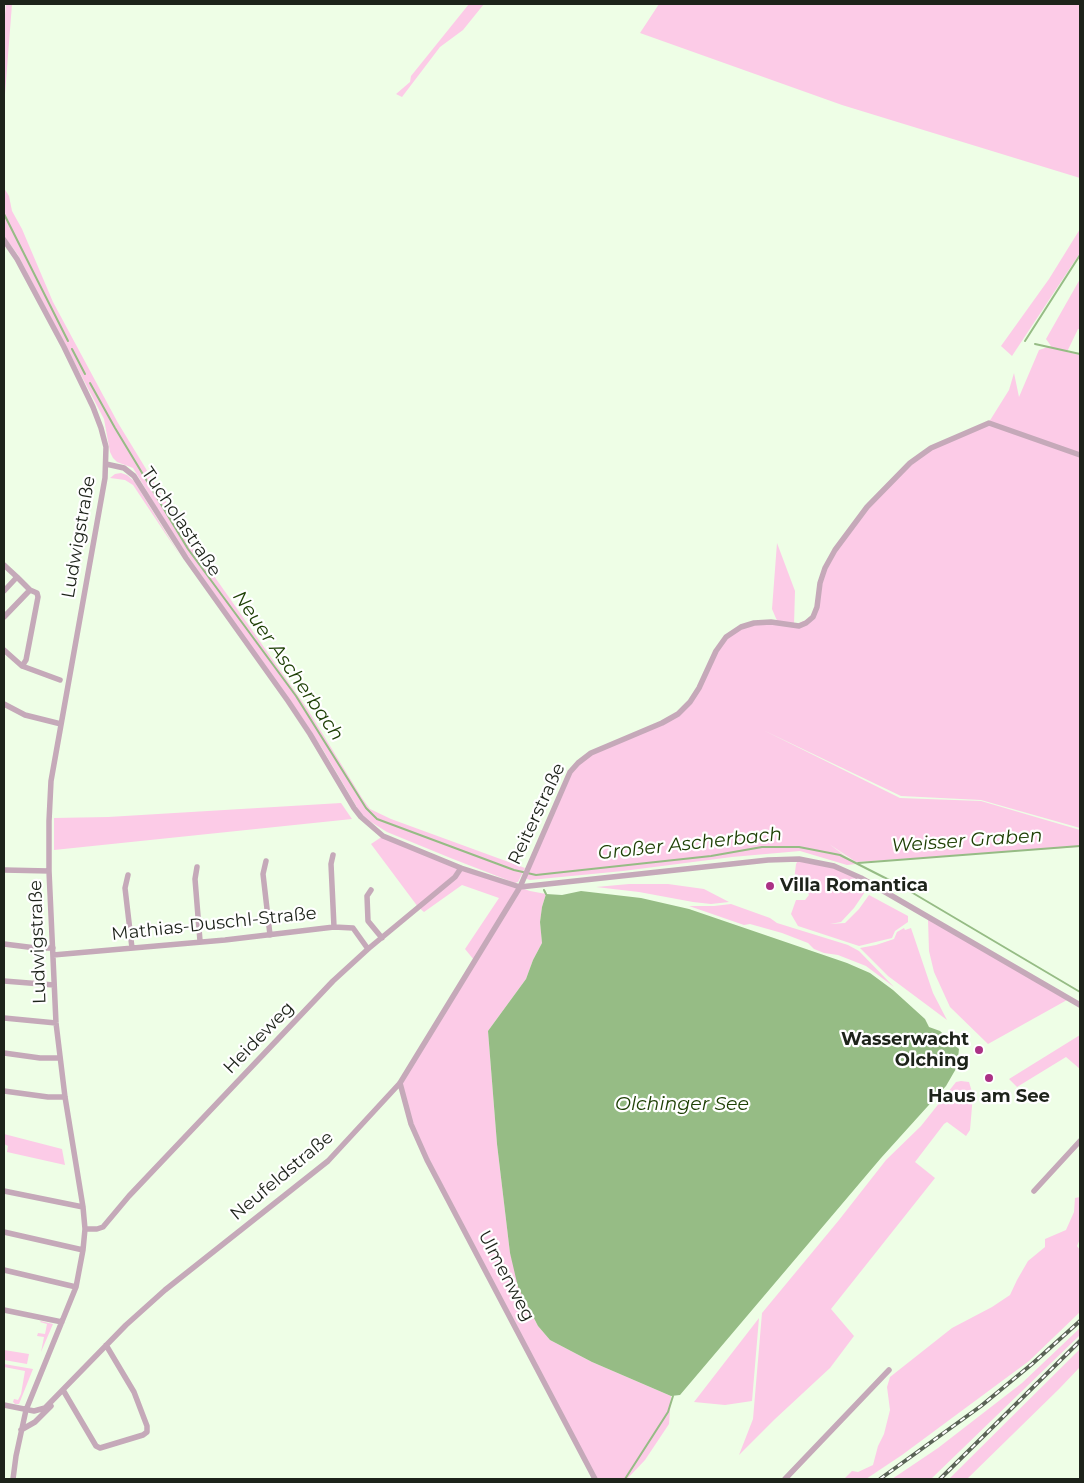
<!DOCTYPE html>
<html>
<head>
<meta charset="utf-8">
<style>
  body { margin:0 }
  #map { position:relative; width:1084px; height:1483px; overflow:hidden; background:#eefee6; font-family:Montserrat,sans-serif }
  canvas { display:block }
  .frame { position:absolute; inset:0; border:5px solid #1d231a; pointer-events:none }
</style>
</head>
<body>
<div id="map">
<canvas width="1084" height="1483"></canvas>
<div class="frame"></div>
</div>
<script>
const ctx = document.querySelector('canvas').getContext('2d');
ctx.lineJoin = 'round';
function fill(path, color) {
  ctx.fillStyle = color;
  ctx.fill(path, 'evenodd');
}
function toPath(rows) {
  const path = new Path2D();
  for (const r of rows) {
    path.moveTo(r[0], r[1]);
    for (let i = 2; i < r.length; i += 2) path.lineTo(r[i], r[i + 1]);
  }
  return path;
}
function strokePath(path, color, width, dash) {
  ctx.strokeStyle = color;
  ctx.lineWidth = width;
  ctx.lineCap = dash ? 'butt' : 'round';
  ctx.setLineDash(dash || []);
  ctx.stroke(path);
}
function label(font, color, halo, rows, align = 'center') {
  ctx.font = font + ' Montserrat,sans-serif';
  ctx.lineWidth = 4.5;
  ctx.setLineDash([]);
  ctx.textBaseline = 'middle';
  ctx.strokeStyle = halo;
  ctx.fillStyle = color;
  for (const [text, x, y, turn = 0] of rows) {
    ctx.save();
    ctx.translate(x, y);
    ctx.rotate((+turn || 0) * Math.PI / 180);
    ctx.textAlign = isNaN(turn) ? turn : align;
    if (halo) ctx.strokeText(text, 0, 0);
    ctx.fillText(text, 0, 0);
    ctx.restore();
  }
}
const green = toPath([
  [6,4,12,4,4,107,4,25],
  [469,4,484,4,463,30,440,47,402,97,396,94,410,82,411,76],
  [659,4,1080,4,1080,178,842,105,640,33],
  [4,188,9,196,12,211,22,229,53,302,118,423,193,546,308,710,362,798,370,809,391,819,525,868,518,882,515,883,453,859,387,832,371,822,361,814,322,748,174,536,133,468,117,462,113,458,110,452,104,419,18,255,4,236],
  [1080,229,1080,253,1012,356,1001,346,1049,279],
  [1080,279,1080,329,1078,329,1067,352,1080,355,1080,828,981,800,901,796,763,730,900,798,981,801,1080,830,1080,847,856,862,829,844,856,864,847,865,800,851,732,857,623,871,530,880,527,879,525,876,570,772,591,753,662,723,690,702,716,653,728,638,739,629,754,623,778,623,772,609,777,543,795,591,794,625,813,617,825,568,867,507,910,463,931,448,989,422,1009,390,1014,373,1019,397,1039,350,1051,346,1046,339],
  [121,473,127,475,134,481,181,557,133,485,125,480,110,478,115,474],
  [341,803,352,819,54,850,54,818,108,817],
  [383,836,461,868,530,891,546,894,542,907,540,922,542,943,533,960,526,979,488,1031,497,1144,510,1253,529,1309,538,1326,550,1340,592,1362,671,1396,669,1424,645,1460,627,1479,595,1479,411,1124,400,1083,474,960,465,949,499,898,462,885,424,912,418,907,371,844],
  [799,859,834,866,871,883,854,908,841,922,830,924,845,923,859,909,869,895,908,916,908,922,895,931,892,938,859,946,798,926,791,914,796,900,805,900,809,895,806,889,802,886,799,887,797,892,793,891,796,882,794,881,796,864],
  [629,884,668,884,704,889,729,902,711,904,693,902,639,892,596,887],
  [731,904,770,918,777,923,848,945,859,951,894,987,866,966,838,955,824,953,814,949,808,943,782,933,750,924,744,925,689,906,714,906],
  [928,919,1067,1000,988,1044,950,1007,934,972,929,951],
  [904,928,905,930,911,928,933,993,947,1020,888,976,860,948,876,945,894,939,897,932],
  [1080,1035,1080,1069,1066,1057,1017,1087,1009,1079],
  [961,1081,969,1082,973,1095,970,1130,966,1136,947,1122,944,1124,915,1162,935,1178,831,1309,854,1336,830,1368,775,1419,739,1455,753,1419,762,1313,839,1220,886,1160,921,1126,956,1082],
  [4,1134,62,1149,65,1165,7,1152,8,1146,4,1144],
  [1080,1197,1080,1239,1077,1246,1080,1250,1080,1312,1029,1361,902,1455,866,1479,844,1479,852,1471,858,1472,873,1465,878,1446,884,1434,890,1410,887,1387,890,1377,952,1328,992,1307,1010,1295,1017,1280,1028,1261,1045,1247,1045,1239,1066,1230,1074,1212,1075,1198],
  [759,1318,752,1401,725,1405,694,1402],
  [41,1321,53,1324,41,1352,44,1337,37,1336,38,1333,45,1334,47,1324,40,1322],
  [1080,1328,1080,1335,931,1479,892,1479,938,1448,1022,1383],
  [1080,1349,1080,1367,1059,1389,967,1479,949,1479],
  [4,1350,29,1354,27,1364,4,1360],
  [4,1364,33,1369,19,1404,15,1404,13,1402,14,1399,18,1400,21,1394,25,1371,4,1367]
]);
const water = toPath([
  [581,891,641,898,689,909,847,963,870,973,893,990,925,1019,929,1027,940,1031,959,1049,957,1067,946,1086,881,1158,680,1395,671,1396,592,1362,550,1340,538,1326,518,1287,510,1253,497,1144,488,1031,526,979,533,960,542,943,540,922,542,907,546,894,562,895]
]);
const stream = toPath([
  [4,214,68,341],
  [1025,341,1080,255],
  [1035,344,1080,354],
  [72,349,85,374],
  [90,383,115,428,188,549,296,696,366,808,377,819,514,870,536,875,711,856,762,847,799,847,840,855,901,886,1080,992],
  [858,863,1080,846],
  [544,890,546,894],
  [625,1479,668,1412,673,1396]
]);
const street = toPath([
  [4,240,17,259,64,347,93,407,101,428,106,447,105,478,51,781,49,821,49,871,56,1023,65,1097,83,1207,85,1229,83,1250,76,1287,26,1410,16,1456,13,1479],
  [106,464,124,468,134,476,186,558,288,701,310,734,354,808,361,817,383,836,461,868,520,887,768,860,799,859,834,866,861,878,1080,1005],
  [4,565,17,577],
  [4,591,17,577,30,590],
  [4,617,30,590,37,593,38,597,26,660,22,666],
  [4,650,22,666,60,680],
  [4,704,25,715,61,724],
  [333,855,331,864,334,927],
  [266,861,263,874,270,935],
  [197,867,195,879,200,941],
  [4,870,49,871],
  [128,875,125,888,132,948],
  [371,890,367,896,368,921,382,938],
  [4,944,36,948,53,948],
  [53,955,225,940,334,927,353,928,368,949],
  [4,981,54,985],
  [4,1018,56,1023],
  [4,1053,40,1058,60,1058],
  [400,1083,411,1124,427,1160,595,1479],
  [4,1091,48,1097,65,1097],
  [4,1191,83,1207],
  [1034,1191,1080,1141],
  [85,1229,97,1229,103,1227,129,1196,333,981,368,949,455,877,461,868],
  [4,1232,83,1250],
  [4,1270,76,1287],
  [4,1310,62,1322],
  [63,1390,96,1446,100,1448,143,1435,147,1432,147,1426,134,1392,106,1345],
  [4,1405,34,1411,45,1408,126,1325,165,1290,328,1161,400,1083,520,887,570,772,578,763,591,753,662,723,678,714,690,702,699,688,716,651,726,637,741,627,754,623,771,622,799,626,806,623,813,617,817,607,820,583,825,568,835,550,867,507,910,463,931,448,989,423,1080,455],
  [21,1430,35,1422,51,1406],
  [785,1479,889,1370]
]);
const rail = toPath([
  [880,1479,981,1406,1032,1364,1080,1321],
  [940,1479,1080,1341]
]);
const markers = [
  [770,886,5,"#ab3185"],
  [979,1050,5,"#ab3185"],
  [989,1078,5,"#ab3185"]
];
const streetNames = [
  ["Tucholastraße",181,522,56],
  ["Ludwigstraße",79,537,-80],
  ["Reiterstraße",537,814,-65],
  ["Mathias-Duschl-Straße",214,924,-6],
  ["Ludwigstraße",38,942,-92],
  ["Heideweg",259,1038,-46],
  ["Neufeldstraße",282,1176,-40],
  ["Ulmenweg",506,1276,62]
];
const poiNames = [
  ["Villa Romantica",780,886],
  ["Wasserwacht",969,1040,"right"],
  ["Olching",969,1061,"right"],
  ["Haus am See",989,1097,"center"]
];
const waterNames = [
  ["Neuer Ascherbach",288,666,55],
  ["Weisser Graben",967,841,-4],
  ["Großer Ascherbach",690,844,-6],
  ["Olchinger See",682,1104]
];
fill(green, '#fccbe7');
fill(water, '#96bc85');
strokePath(stream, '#96bc85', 2);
strokePath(street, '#c5a9b9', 5.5);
strokePath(rail, '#5a6356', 4);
strokePath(rail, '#fff', 2, [5.5]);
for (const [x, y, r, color] of markers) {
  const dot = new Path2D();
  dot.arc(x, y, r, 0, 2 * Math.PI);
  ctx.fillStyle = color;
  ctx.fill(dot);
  strokePath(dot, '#fff', 2);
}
label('18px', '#1d231a', '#fff', streetNames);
label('bold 18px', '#1d231a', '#fff', poiNames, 'left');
label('italic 19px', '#1e4005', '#fff', waterNames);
</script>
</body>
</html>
